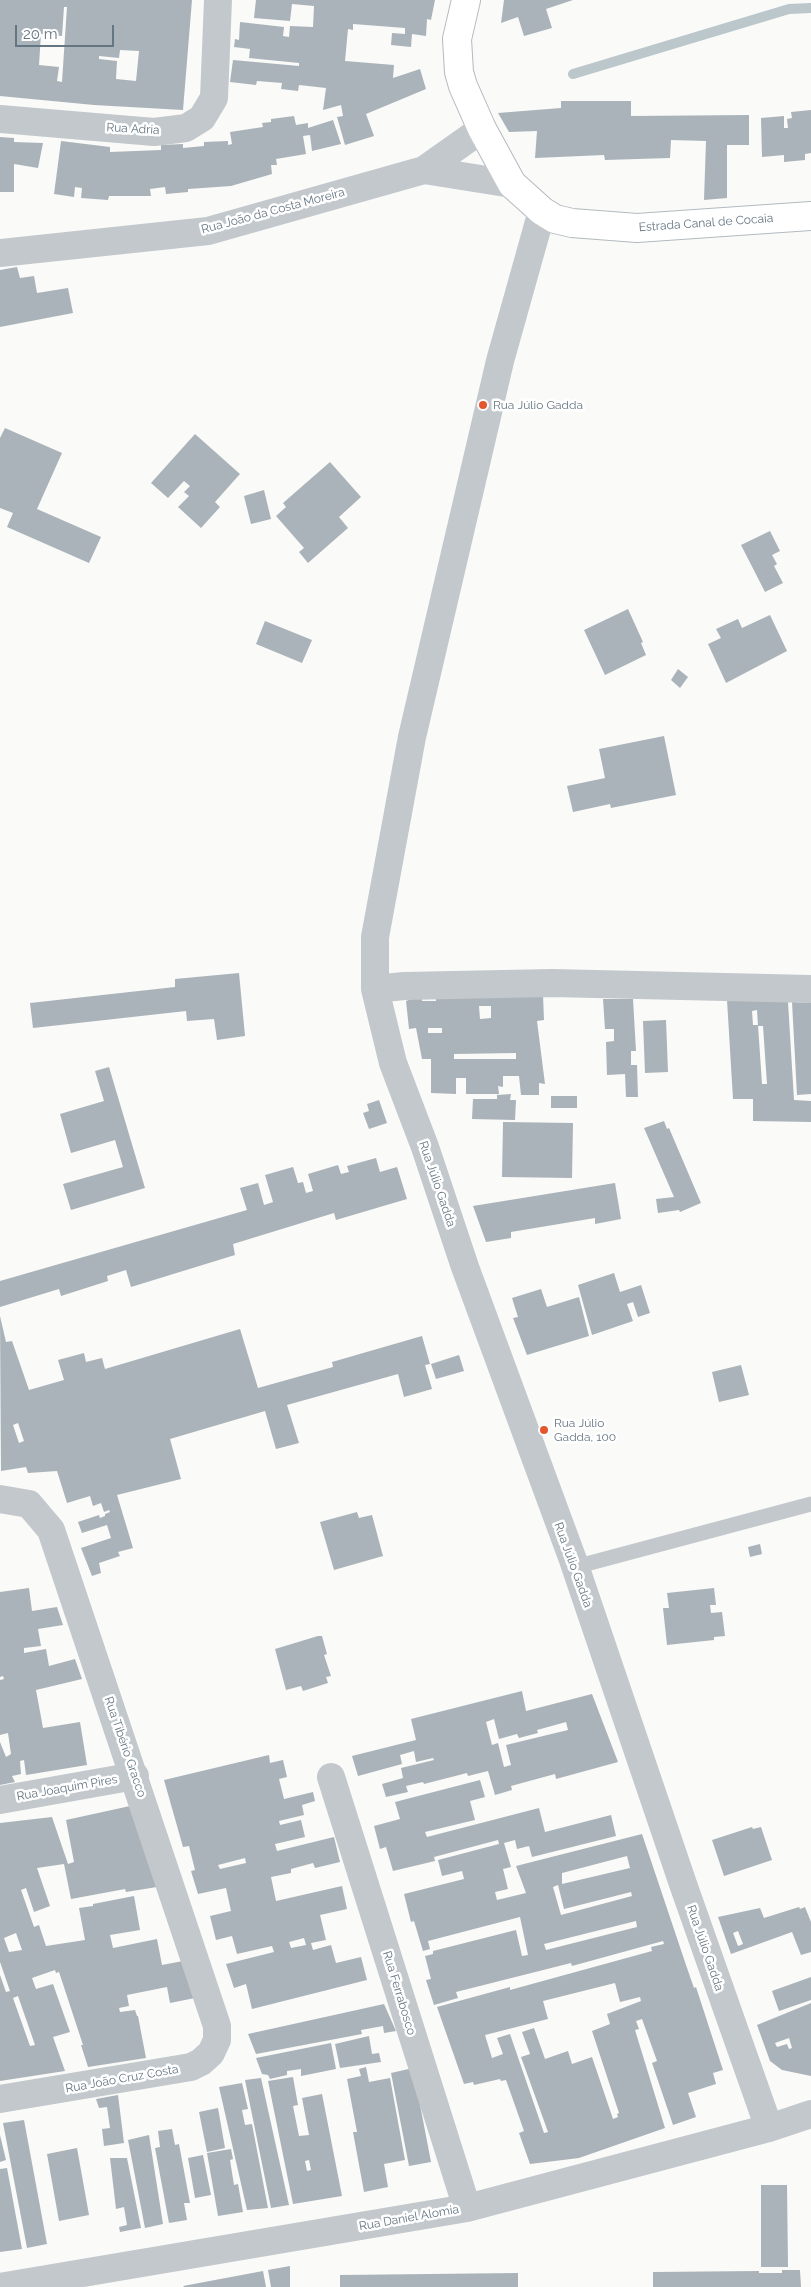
<!DOCTYPE html>
<html>
<head>
<meta charset="utf-8">
<style>
  body { margin:0 }
  #map { position:relative; width:811px; height:2287px; overflow:hidden; background:#fafaf8; font-family:Raleway,sans-serif }
  canvas { display:block }
  .scale { position:absolute; left:15px; top:25px; width:99px; height:22px; box-sizing:border-box; border:2px solid #657683; border-top:0; padding-left:6px; font-size:15px; line-height:18px; white-space:nowrap; color:#657683; -webkit-text-stroke:4px #fff; paint-order:stroke }
</style>
</head>
<body>
<div id="map">
<canvas width="811" height="2287"></canvas>
<div class="scale">20 m</div>
</div>
<script>
const ctx = document.querySelector('canvas').getContext('2d');
ctx.lineJoin = 'round';
function toPath(rows) {
  const path = new Path2D();
  for (const r of rows) {
    path.moveTo(r[0], r[1]);
    for (let i = 2; i < r.length; i += 2) path.lineTo(r[i], r[i + 1]);
  }
  return path;
}
function strokePath(path, color, width, dash) {
  ctx.strokeStyle = color;
  ctx.lineWidth = width;
  ctx.lineCap = dash ? 'butt' : 'round';
  ctx.setLineDash(dash || []);
  ctx.stroke(path);
}
function fill(path, color) {
  ctx.fillStyle = color;
  ctx.fill(path, 'evenodd');
}
function label(font, color, halo, rows, align = 'center') {
  ctx.font = font + ' Raleway,sans-serif';
  ctx.lineWidth = 5;
  ctx.setLineDash([]);
  ctx.textBaseline = 'middle';
  ctx.strokeStyle = halo;
  ctx.fillStyle = color;
  for (const [text, x, y, turn = 0] of rows) {
    ctx.save();
    ctx.translate(x, y);
    ctx.rotate((+turn || 0) * Math.PI / 180);
    ctx.textAlign = isNaN(turn) ? turn : align;
    if (halo) ctx.strokeText(text, 0, 0);
    ctx.fillText(text, 0, 0);
    ctx.restore();
  }
}
const stream = toPath([
  [573,74,789,9,811,8]
]);
const building = toPath([
  [0,0,192,0,183,110,94,105,0,96],
  [64,7,67,7,62,82,57,81,59,67,39,65,41,34,62,36],
  [120,50,139,51,136,81,116,79,117,61,99,59,99,56,119,58],
  [256,0,435,0,431,20,427,19,426,36,412,34,411,47,391,45,392,33,405,34,405,28,353,24,353,30,348,29,345,61,394,65,393,78,420,69,426,89,366,114,374,136,345,145,337,117,343,116,341,105,323,110,326,88,299,85,298,91,281,89,282,83,257,81,256,85,230,82,233,60,299,66,299,63,249,58,250,49,234,47,235,39,239,40,240,22,284,27,283,36,289,37,290,26,313,27,314,6,292,4,290,21,254,18],
  [504,0,573,0,546,9,552,28,524,36,518,17,501,23],
  [561,101,631,101,631,116,749,115,749,145,727,145,727,198,704,200,706,141,671,140,670,158,605,160,604,155,535,158,537,131,509,132,498,113,561,108],
  [811,110,811,153,805,154,805,160,784,162,784,155,762,157,761,118,784,116,784,128,788,128,787,119,792,118,791,112],
  [294,116,296,125,308,123,308,128,333,120,341,144,312,151,310,135,303,136,306,154,276,159,277,165,271,165,272,174,231,186,188,189,188,192,166,194,165,187,150,189,151,196,109,196,108,200,81,198,82,188,75,187,74,197,54,194,61,141,110,147,110,152,161,150,161,145,183,144,183,148,204,146,204,142,228,141,228,145,232,144,230,132,263,127,262,123,271,122,271,119],
  [0,137,14,138,14,142,43,143,38,168,14,164,14,192,0,192],
  [17,267,20,278,34,276,37,293,68,288,73,313,0,327,0,270],
  [5,428,62,453,37,509,101,537,89,563,7,527,13,513,0,508,0,438],
  [195,434,240,474,215,502,220,507,201,528,178,507,189,496,184,492,190,486,184,481,168,498,151,483],
  [330,462,361,497,339,517,348,528,308,563,299,552,304,548,276,516,286,507,283,503],
  [264,490,271,519,251,524,244,496],
  [770,531,780,551,772,555,777,564,774,566,783,583,765,592,741,545],
  [628,609,643,642,641,643,646,655,605,675,584,630],
  [770,615,787,651,726,683,708,644,721,638,716,629,738,619,742,628],
  [265,621,312,640,302,663,256,644],
  [678,669,688,677,680,688,671,680],
  [664,736,676,795,611,808,610,804,573,812,567,786,605,778,599,749],
  [239,973,245,1036,217,1040,214,1019,187,1021,186,1011,33,1028,30,1003,175,987,175,979],
  [543,995,544,1020,537,1021,545,1084,539,1083,539,1095,521,1095,519,1076,503,1076,503,1087,498,1086,499,1094,466,1094,466,1078,456,1078,456,1094,431,1093,431,1059,422,1059,416,1028,409,1029,406,1001,419,996,422,996,422,1001,436,1001,436,996],
  [479,1006,491,1006,491,1018,480,1019],
  [428,1028,442,1028,442,1033,428,1033],
  [516,1053,516,1059,454,1059,454,1054],
  [603,999,633,999,636,1051,631,1051,631,1065,637,1065,638,1097,626,1097,625,1074,607,1075,606,1042,614,1041,614,1029,605,1029],
  [727,1000,788,1002,794,1100,811,1101,811,1122,753,1121,753,1099,733,1099],
  [757,1010,758,1026,763,1026,767,1084,762,1084,758,1025,753,1025,752,1011],
  [792,1002,811,1003,811,1094,797,1095],
  [666,1020,668,1072,645,1073,643,1021],
  [109,1067,145,1188,71,1210,63,1184,123,1167,115,1140,71,1153,60,1114,104,1101,95,1071],
  [511,1094,510,1100,516,1100,515,1120,472,1119,473,1099,497,1099,497,1095],
  [551,1096,577,1096,577,1108,551,1108],
  [379,1100,387,1123,369,1129,363,1113,369,1111,367,1104],
  [664,1121,667,1129,669,1128,701,1203,680,1212,679,1210,658,1213,656,1199,674,1197,644,1128],
  [503,1122,573,1123,572,1178,502,1177],
  [376,1158,380,1172,397,1167,407,1199,336,1220,334,1213,233,1244,235,1255,131,1287,126,1270,107,1276,108,1281,61,1296,59,1289,0,1307,0,1281,247,1210,240,1188,258,1183,264,1205,273,1202,265,1175,293,1167,298,1183,303,1182,306,1193,313,1191,308,1174,338,1165,341,1174,349,1172,347,1166],
  [615,1183,621,1219,595,1224,595,1218,511,1232,511,1238,486,1242,473,1206],
  [614,1273,620,1292,641,1285,650,1313,638,1317,633,1302,627,1304,633,1321,592,1335,578,1285],
  [541,1289,547,1307,579,1297,589,1336,527,1355,513,1318,518,1317,512,1298],
  [0,1316,6,1342,12,1341,29,1390,64,1380,58,1360,84,1353,86,1362,102,1358,105,1369,240,1329,258,1388,333,1367,332,1362,422,1336,430,1364,425,1365,432,1389,404,1397,398,1374,287,1405,299,1443,276,1449,265,1411,170,1439,181,1479,117,1495,133,1548,118,1552,120,1556,99,1563,101,1573,92,1576,81,1548,111,1538,107,1525,82,1533,78,1522,99,1515,100,1518,105,1516,105,1514,110,1512,109,1510,104,1512,101,1503,93,1506,90,1496,67,1503,57,1471,28,1473,26,1467,1,1471],
  [18,1423,24,1441,19,1443,13,1425],
  [459,1355,464,1371,436,1379,431,1364],
  [741,1365,749,1395,719,1402,712,1372],
  [357,1512,359,1518,372,1515,383,1556,334,1570,320,1522],
  [760,1544,762,1554,750,1557,748,1547],
  [29,1588,32,1611,57,1607,63,1625,38,1629,41,1646,24,1648,24,1653,46,1649,49,1666,75,1659,82,1679,36,1690,43,1728,80,1722,87,1765,26,1775,24,1760,20,1761,21,1774,12,1776,15,1782,0,1785,0,1742,6,1757,11,1754,8,1733,0,1735,0,1680,4,1679,3,1676,0,1677,0,1592],
  [714,1588,716,1605,710,1605,711,1613,722,1612,725,1636,714,1637,714,1640,667,1645,663,1608,669,1608,667,1593],
  [318,1636,322,1636,327,1654,324,1655,331,1676,326,1677,328,1683,303,1691,301,1686,286,1690,275,1649],
  [522,1691,526,1711,592,1694,618,1762,556,1779,555,1774,511,1786,512,1790,495,1795,488,1771,468,1776,467,1773,424,1784,423,1782,406,1786,408,1792,386,1797,382,1784,403,1778,401,1768,434,1760,433,1758,416,1762,414,1751,400,1755,402,1764,358,1776,352,1756,416,1740,411,1719],
  [494,1719,499,1739,517,1734,519,1738,538,1733,537,1730,566,1722,568,1730,506,1745,511,1765,504,1767,498,1743,492,1745,486,1722],
  [269,1755,270,1763,283,1760,287,1777,279,1779,284,1799,313,1792,315,1801,302,1805,304,1815,279,1821,280,1825,301,1820,305,1837,275,1844,277,1851,334,1837,340,1862,315,1868,313,1863,291,1869,291,1873,271,1877,276,1901,342,1886,347,1909,320,1915,326,1940,311,1943,313,1950,331,1945,336,1963,361,1957,367,1980,252,2009,246,1984,234,1988,226,1964,274,1952,272,1946,237,1954,232,1936,216,1940,210,1916,231,1911,226,1888,198,1894,191,1871,195,1870,189,1846,183,1847,164,1780],
  [245,1858,246,1863,220,1869,218,1865],
  [304,1938,306,1945,291,1948,289,1942],
  [480,1780,485,1797,470,1801,475,1820,425,1832,427,1837,539,1808,545,1832,611,1815,616,1836,532,1857,529,1846,517,1849,515,1840,504,1843,511,1867,503,1869,508,1889,495,1892,497,1900,526,1893,516,1866,642,1834,686,1965,694,1988,696,1987,723,2070,713,2073,716,2084,688,2093,696,2117,673,2125,652,2063,657,2061,642,2019,636,2021,639,2029,635,2030,665,2128,579,2158,530,2164,519,2133,524,2131,506,2080,501,2081,500,2079,474,2085,473,2082,464,2084,437,2007,510,1987,510,1990,652,1951,651,1947,664,1944,663,1941,572,1966,571,1963,456,1992,458,1998,434,2005,426,1980,431,1979,425,1956,433,1954,433,1951,516,1930,522,1956,528,1955,520,1917,428,1941,430,1949,423,1951,414,1921,411,1922,404,1894,464,1879,462,1871,442,1876,438,1860,499,1844,498,1840,434,1857,435,1861,393,1871,386,1847,380,1849,374,1826,400,1819,395,1802],
  [627,1856,630,1868,562,1884,562,1873],
  [558,1885,564,1909,631,1892,632,1896,561,1915,553,1887],
  [636,1921,637,1927,546,1950,544,1944],
  [615,1983,620,2002,640,1997,641,2001,607,2014,610,2024,592,2031,619,2113,617,2114,618,2117,613,2119,592,2057,572,2064,568,2051,545,2059,534,2028,522,2032,530,2054,521,2057,548,2132,544,2133,510,2034,497,2038,503,2054,492,2058,485,2035,548,2019,543,2001],
  [130,1806,157,1887,126,1892,125,1889,71,1899,64,1864,37,1868,50,1906,34,1912,26,1888,21,1890,34,1927,39,1925,46,1946,85,1940,79,1908,93,1906,93,1904,134,1896,140,1930,110,1935,113,1948,157,1939,162,1965,183,1961,195,1998,170,2003,167,1987,127,1995,129,2006,119,2008,120,2012,135,2010,137,2016,138,2016,146,2058,88,2067,81,2045,83,2045,59,1972,56,1973,55,1970,32,1978,36,1989,53,1984,70,2032,53,2037,65,2071,0,2081,0,1975,6,1992,10,1991,0,1962,0,1823,52,1817,68,1864,74,1862,66,1820],
  [16,1933,22,1950,9,1952,4,1938],
  [18,1996,35,2045,30,2046,13,1998],
  [752,1827,753,1829,761,1827,772,1860,724,1876,712,1840],
  [799,1907,800,1909,805,1907,811,1922,811,1952,801,1955,792,1932,731,1954,718,1917,760,1908,764,1918],
  [738,1931,743,1944,738,1946,733,1933],
  [811,1977,811,2000,779,2011,772,1991],
  [811,2003,811,2076,782,2070,770,2061,757,2025],
  [789,2038,792,2048,789,2049,787,2044,777,2047,775,2043],
  [384,2004,396,2031,384,2033,383,2026,361,2030,362,2034,256,2054,248,2034],
  [369,2036,372,2054,379,2053,381,2062,340,2068,335,2044],
  [331,2043,336,2069,301,2076,301,2069,287,2071,287,2075,270,2079,268,2075,262,2074,256,2058],
  [366,2067,369,2082,390,2078,405,2160,384,2164,388,2187,364,2192,353,2132,357,2132,347,2079,361,2076,359,2069],
  [413,2068,431,2162,409,2166,391,2073],
  [293,2077,298,2105,293,2106,299,2136,309,2135,302,2098,322,2094,342,2196,293,2204,268,2081],
  [309,2160,311,2170,307,2171,305,2161],
  [261,2078,289,2205,271,2208,245,2080],
  [242,2083,248,2109,242,2110,245,2125,252,2124,268,2208,247,2210,219,2087],
  [118,2095,124,2143,104,2146,102,2129,110,2128,107,2107,99,2108,96,2099],
  [218,2108,225,2148,207,2152,199,2112],
  [24,2120,47,2244,27,2248,3,2123],
  [172,2129,175,2145,179,2144,190,2203,184,2203,187,2220,169,2223,155,2148,160,2147,158,2131],
  [0,2135,6,2160,0,2162],
  [149,2135,163,2224,145,2228,128,2140],
  [77,2148,89,2215,59,2221,47,2154],
  [231,2149,233,2159,230,2160,234,2185,238,2184,243,2212,218,2216,207,2153],
  [203,2155,211,2195,195,2198,188,2158],
  [110,2158,127,2158,141,2228,120,2232,119,2227,127,2225,124,2207,116,2209],
  [7,2168,22,2249,0,2252,0,2169],
  [761,2185,787,2185,788,2267,761,2267],
  [290,2266,290,2287,271,2287,268,2270],
  [782,2270,800,2270,801,2287,653,2287,653,2272,759,2271,759,2273,782,2273],
  [263,2271,266,2287,184,2287,183,2286],
  [518,2273,518,2287,340,2287,340,2275]
]);
const service = toPath([
  [575,1567,811,1504]
]);
const minor = toPath([
  [0,119,154,132,186,128,202,118,214,98,218,0],
  [424,170,512,184],
  [542,211,500,361,412,737,375,937,375,989,393,1063,425,1147,465,1267,573,1560,683,1884,769,2128],
  [0,253,208,231,424,170,482,129],
  [375,989,404,986,552,983,811,989],
  [0,1499,29,1504,51,1530,217,2026,217,2040,211,2053,201,2062,191,2067,0,2099],
  [331,1777,467,2208],
  [0,1800,135,1776],
  [0,2287,467,2208,769,2128,811,2114]
]);
const secondary = toPath([
  [466,0,457,39,459,72,463,86,482,129,512,184,542,211,555,219,572,223,637,228,811,216]
]);
const markers = [
  [483,405,5,"#e4572e"],
  [544,1430,5,"#e4572e"]
];
const streetNames = [
  ["Rua Adria",133,129,3],
  ["Rua João da Costa Moreira",273,211,-15],
  ["Estrada Canal de Cocaia",706,223,-4],
  ["Rua Júlio Gadda",437,1184,71],
  ["Rua Júlio Gadda",573,1565,70],
  ["Rua Tibério Gracco",125,1747,71],
  ["Rua Joaquim Pires",67,1788,-10],
  ["Rua Júlio Gadda",705,1948,71],
  ["Rua Ferrabosco",399,1993,73],
  ["Rua João Cruz Costa",122,2079,-10],
  ["Rua Daniel Alomia",409,2218,-10]
];
const poiNames = [
  ["Rua Júlio Gadda",493,405],
  ["Rua Júlio",554,1423],
  ["Gadda, 100",554,1437]
];
strokePath(stream, '#bbc7cb', 10);
fill(building, '#aab3b9');
strokePath(secondary, '#b3babf', 30);
strokePath(service, '#c3c8cc', 15);
strokePath(minor, '#c3c8cc', 28);
strokePath(secondary, '#fff', 28);
for (const [x, y, r, color] of markers) {
  const dot = new Path2D();
  dot.arc(x, y, r, 0, 2 * Math.PI);
  ctx.fillStyle = color;
  ctx.fill(dot);
  strokePath(dot, '#fff', 2);
}
label('12px', '#657683', '#fff', streetNames);
label('12px', '#657683', '#fff', poiNames, 'left');
</script>
</body>
</html>
